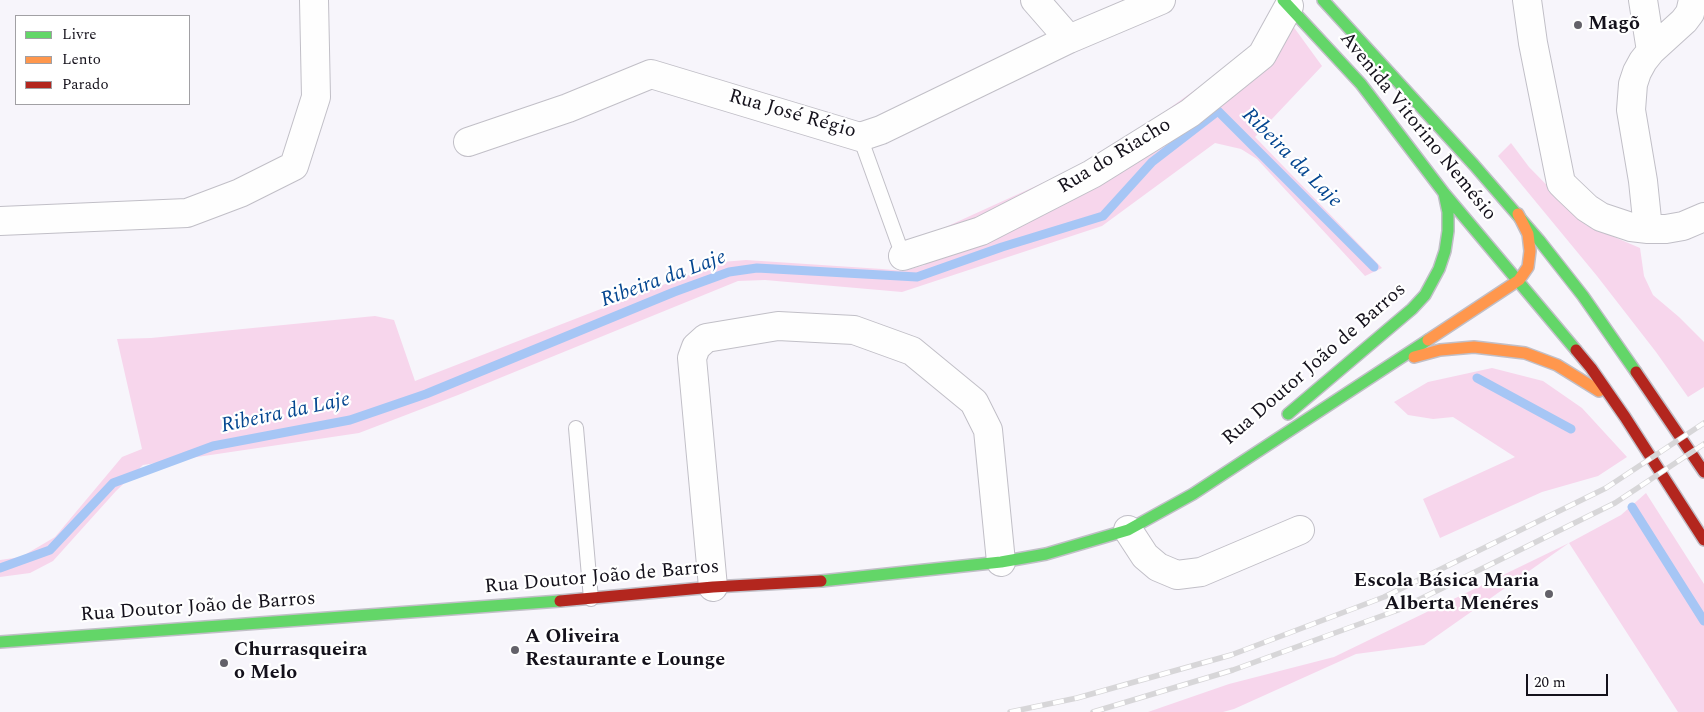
<!DOCTYPE html>
<html>
<head>
<meta charset="utf-8">
<style>
  body { margin:0 }
  #map { position:relative; width:1704px; height:712px; overflow:hidden; background:#f7f5fb; font-family:Spectral,serif }
  canvas { display:block }
  .legend { position:absolute; left:15px; top:15px; width:175px; height:90px; box-sizing:border-box; background:#fff; border:1px solid #a1a0a4; margin:0; padding:6px 9px; list-style:none; font-size:15px; color:#14111b }
  .legend li { display:flex; align-items:center; gap:10px; height:25px }
  .legend b { width:25px; border:1px solid #a1a0a4 }
  .scale { position:absolute; left:1526px; top:674px; width:82px; height:22px; box-sizing:border-box; border:2px solid #14111b; border-top:0; padding-left:6px; font-size:15px; line-height:18px; white-space:nowrap; color:#14111b; -webkit-text-stroke:4px #fff; paint-order:stroke }
</style>
</head>
<body>
<div id="map">
<canvas width="1704" height="712"></canvas>
<ul class="legend">
<li><b style="height:6px;background:#63d668"></b>Livre</li>
<li><b style="height:6px;background:#ff974d"></b>Lento</li>
<li><b style="height:6px;background:#b3261e"></b>Parado</li>
</ul>
<div class="scale">20 m</div>
</div>
<script>
const ctx = document.querySelector('canvas').getContext('2d');
ctx.lineJoin = 'round';
function fill(path, color) {
  ctx.fillStyle = color;
  ctx.fill(path, 'evenodd');
}
function toPath(rows) {
  const path = new Path2D();
  for (const r of rows) {
    path.moveTo(r[0], r[1]);
    for (let i = 2; i < r.length; i += 2) path.lineTo(r[i], r[i + 1]);
  }
  return path;
}
function strokePath(path, color, width, dash) {
  ctx.strokeStyle = color;
  ctx.lineWidth = width;
  ctx.lineCap = dash ? 'butt' : 'round';
  ctx.setLineDash(dash || []);
  ctx.stroke(path);
}
function label(font, color, halo, rows, align = 'center') {
  ctx.font = font + ' Spectral,serif';
  ctx.lineWidth = 4.5;
  ctx.setLineDash([]);
  ctx.textBaseline = 'middle';
  ctx.strokeStyle = halo;
  ctx.fillStyle = color;
  for (const [text, x, y, turn = 0] of rows) {
    ctx.save();
    ctx.translate(x, y);
    ctx.rotate((+turn || 0) * Math.PI / 180);
    ctx.textAlign = isNaN(turn) ? turn : align;
    if (halo) ctx.strokeText(text, 0, 0);
    ctx.fillText(text, 0, 0);
    ctx.restore();
  }
}
const green = toPath([
  [1290,22,1322,66,1255,137,1382,268,1365,276,1257,159,1241,149,1215,143,1102,226,902,292,765,280,738,281,458,395,359,433,143,465,116,491,53,561,30,573,0,577,0,560,21,557,55,537,122,457,142,449,117,339,151,338,375,316,394,320,415,381,722,262,746,260,882,269,904,271,925,265,915,241,1104,155],
  [1511,143,1529,167,1586,225,1640,248,1644,276,1653,295,1679,317,1704,342,1704,387,1688,397,1656,352,1597,276,1498,156],
  [1492,368,1543,381,1582,408,1627,457,1598,476,1542,492,1440,538,1423,499,1515,457,1453,417,1433,419,1408,415,1394,402,1428,382],
  [1646,493,1704,584,1704,712,1678,712,1569,543,1424,645,1356,654,1234,709,1223,712,1148,712,1229,684,1334,657,1569,543,1621,515]
]);
const stream = toPath([
  [1477,378,1571,429],
  [1632,507,1704,621],
  [0,568,50,550,113,483,213,446,350,420,426,394,674,292,729,272,757,268,917,277,1002,247,1103,216,1152,162,1218,111,1374,267]
]);
const lane = toPath([
  [860,137,903,256],
  [576,428,591,599]
]);
const street = toPath([
  [1035,0,1069,39],
  [1527,0,1533,43,1561,183,1566,188,1587,208,1601,217,1631,227,1648,229,1666,229,1683,226,1704,217],
  [1643,0,1651,51],
  [468,142,568,108,651,74,860,137,881,130,1069,39,1161,0],
  [0,221,187,213,240,193,294,166,316,97,314,0],
  [1648,229,1643,181,1631,110,1633,84,1637,72,1643,61,1651,51,1684,21,1690,13,1693,0],
  [903,256,981,231,1092,174,1190,113,1262,55,1289,6],
  [1128,530,1145,556,1158,567,1177,575,1201,572,1300,530],
  [713,587,692,358,696,347,706,338,778,326,854,330,912,351,974,402,988,430,1001,562]
]);
const fast = toPath([
  [1283,0,1361,84,1444,193,1576,350],
  [1323,0,1474,165,1539,240,1583,296,1636,372],
  [1288,414,1412,309,1425,295,1439,269,1445,251,1448,231,1448,212,1444,193],
  [821,581,1001,562,1046,554,1128,530,1193,494,1428,340],
  [0,642,560,601]
]);
const slow = toPath([
  [1428,340,1519,280,1528,267,1530,251,1528,234,1518,214],
  [1414,357,1440,350,1474,347,1525,353,1557,365,1599,391]
]);
const jam = toPath([
  [1576,350,1591,368,1625,417,1704,540],
  [1636,372,1704,472],
  [560,601,713,587,821,581]
]);
const rail = toPath([
  [1010,712,1077,698,1231,655,1384,597,1606,488,1704,423],
  [1093,712,1233,670,1398,610,1615,503,1704,444]
]);
const markers = [
  [1578,25,5,"#636169"],
  [1549,594,5,"#636169"],
  [515,650,5,"#636169"],
  [224,663,5,"#636169"]
];
const poiNames = [
  ["Magõ",1588,25],
  ["Escola Básica Maria",1539,582,"right"],
  ["Alberta Menéres",1539,605,"right"],
  ["A Oliveira",525,638],
  ["Restaurante e Lounge",525,661],
  ["Churrasqueira",234,651],
  ["o Melo",234,674]
];
const streetNames = [
  ["Rua José Régio",792,115,16],
  ["Avenida Vitorino Nemésio",1417,127,51],
  ["Rua do Riacho",1115,157,-31],
  ["Rua Doutor João de Barros",1315,365,-41],
  ["Rua Doutor João de Barros",602,578,-5],
  ["Rua Doutor João de Barros",198,608,-4]
];
const waterNames = [
  ["Ribeira da Laje",1291,159,45],
  ["Ribeira da Laje",664,280,-20],
  ["Ribeira da Laje",286,414,-12]
];
fill(green, '#f7d6ec');
strokePath(stream, '#a6c6f5', 9);
strokePath(lane, '#c1bfc7', 16);
strokePath(street, '#c1bfc7', 30);
strokePath(fast, '#c1bfc7', 14);
strokePath(slow, '#c1bfc7', 14);
strokePath(jam, '#c1bfc7', 14);
strokePath(lane, '#fefefe', 14);
strokePath(street, '#fefefe', 28);
strokePath(fast, '#63d668', 11);
strokePath(slow, '#ff974d', 11);
strokePath(jam, '#b3261e', 11);
strokePath(rail, '#d7d6d8', 5.5);
strokePath(rail, '#fff', 4, [11]);
for (const [x, y, r, color] of markers) {
  const dot = new Path2D();
  dot.arc(x, y, r, 0, 2 * Math.PI);
  ctx.fillStyle = color;
  ctx.fill(dot);
  strokePath(dot, '#fff', 2);
}
label('bold 20px', '#14111b', '#fff', poiNames, 'left');
label('20px', '#14111b', '#fff', streetNames);
label('italic 21px', '#044690', '#fff', waterNames);
</script>
</body>
</html>
